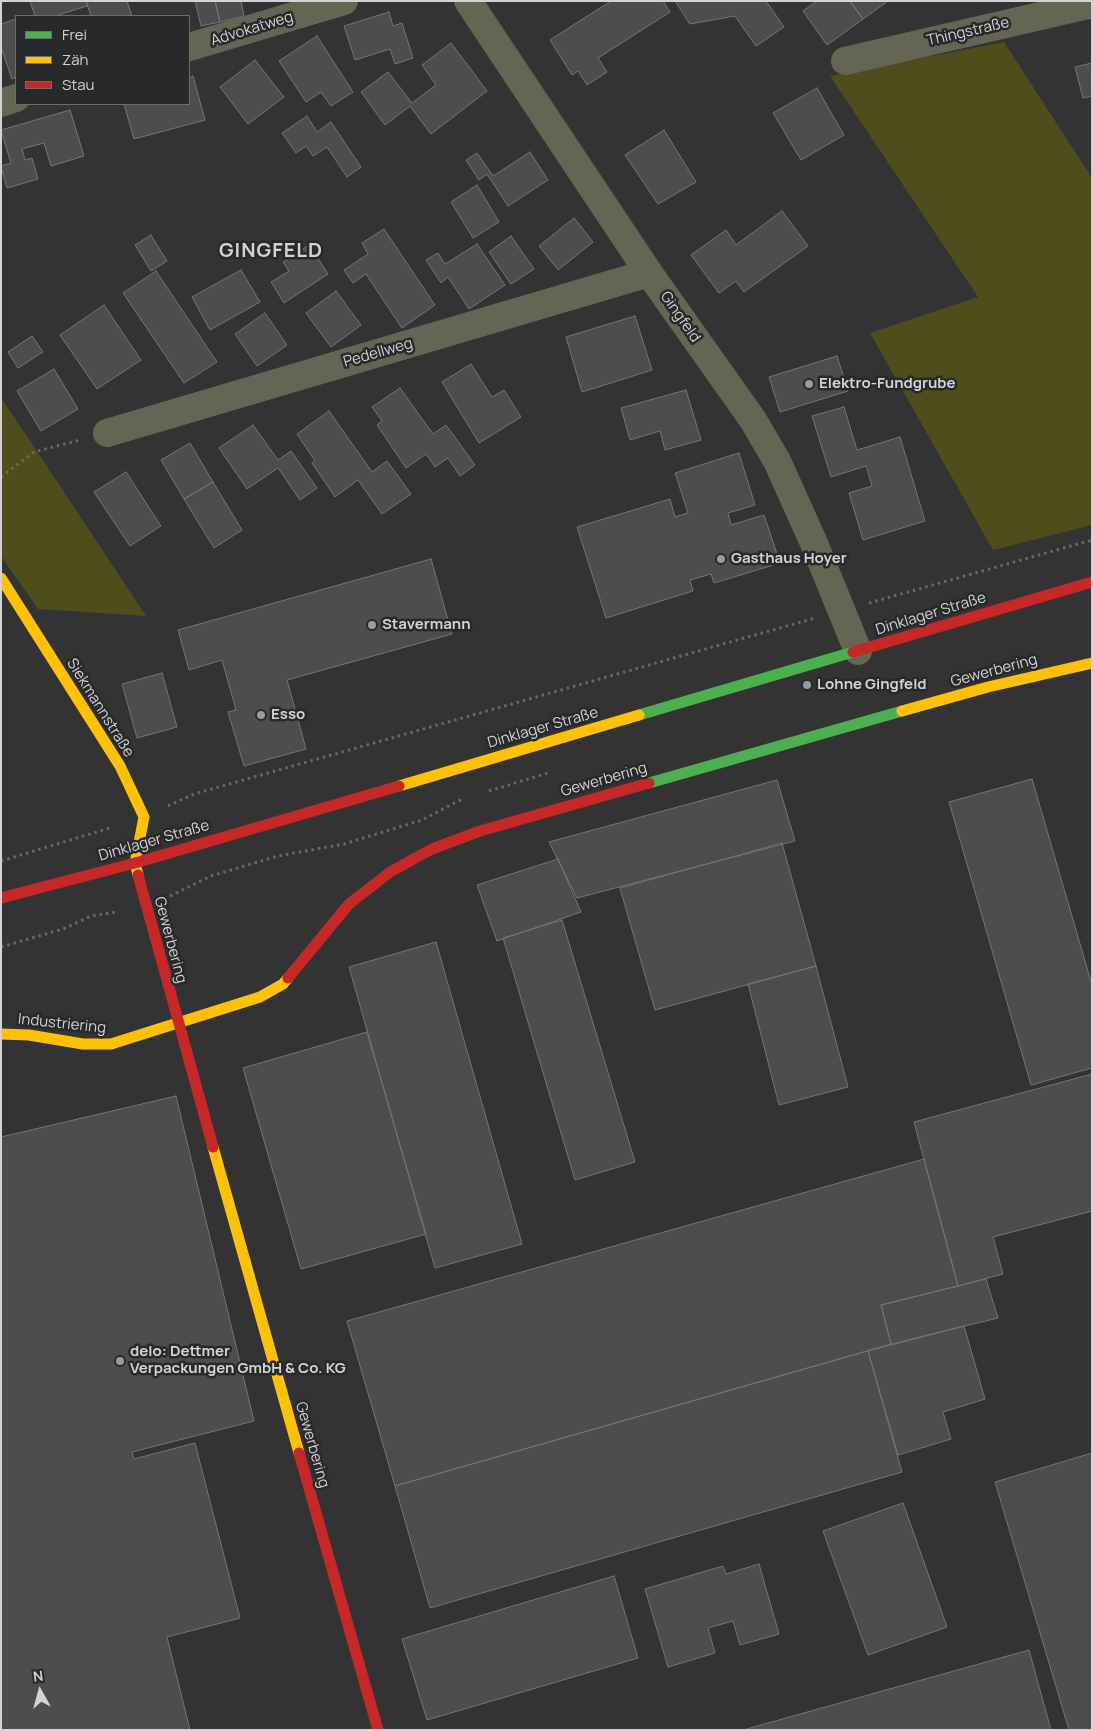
<!DOCTYPE html>
<html>
<head>
<meta charset="utf-8">
<style>
  body { margin:0 }
  #map { position:relative; width:1093px; height:1731px; overflow:hidden; background:#333334; font-family:Manrope,sans-serif }
  canvas { display:block }
  .frame { position:absolute; inset:0; border:2px solid #d2d3d4; pointer-events:none }
  .legend { position:absolute; left:15px; top:15px; width:175px; height:90px; box-sizing:border-box; background:#28292b; border:1px solid #6c6d6f; margin:0; padding:6px 9px; list-style:none; font-size:15px; color:#d2d3d4 }
  .legend li { display:flex; align-items:center; gap:10px; height:25px }
  .legend b { width:25px; border:1px solid #6c6d6f }
  .north { position:absolute; left:15px; top:1666px; width:50px; height:50px; -webkit-text-stroke:4px #28292b; paint-order:stroke; rotate:353deg; font-size:14px; font-weight:700; line-height:20px; text-align:center; color:#d2d3d4 }
  .north::after { content:''; display:block; margin:auto; width:18px; height:22px; background:#d2d3d4; clip-path:polygon(50% 0,100% 100%,50% 72%,0 100%) }
</style>
</head>
<body>
<div id="map">
<canvas width="1093" height="1731"></canvas>
<div class="frame"></div>
<ul class="legend">
<li><b style="height:6px;background:#4caf50"></b>Frei</li>
<li><b style="height:6px;background:#ffc107"></b>Zäh</li>
<li><b style="height:6px;background:#c62828"></b>Stau</li>
</ul>
<div class="north">N</div>
</div>
<script>
const ctx = document.querySelector('canvas').getContext('2d');
ctx.lineJoin = 'round';
function fill(path, color) {
  ctx.fillStyle = color;
  ctx.fill(path, 'evenodd');
}
function toPath(rows) {
  const path = new Path2D();
  for (const r of rows) {
    path.moveTo(r[0], r[1]);
    for (let i = 2; i < r.length; i += 2) path.lineTo(r[i], r[i + 1]);
  }
  return path;
}
function strokePath(path, color, width, dash) {
  ctx.strokeStyle = color;
  ctx.lineWidth = width;
  ctx.lineCap = dash ? 'butt' : 'round';
  ctx.setLineDash(dash || []);
  ctx.stroke(path);
}
function label(font, color, halo, rows, align = 'center') {
  ctx.font = font + ' Manrope,sans-serif';
  ctx.lineWidth = 5;
  ctx.setLineDash([]);
  ctx.textBaseline = 'middle';
  ctx.strokeStyle = halo;
  ctx.fillStyle = color;
  for (const [text, x, y, turn = 0] of rows) {
    ctx.save();
    ctx.translate(x, y);
    ctx.rotate((+turn || 0) * Math.PI / 180);
    ctx.textAlign = isNaN(turn) ? turn : align;
    if (halo) ctx.strokeText(text, 0, 0);
    ctx.fillText(text, 0, 0);
    ctx.restore();
  }
}
const green = toPath([
  [1004,42,1092,178,1092,525,993,550,870,333,978,297,830,76],
  [1,398,31,442,146,616,38,609,1,556]
]);
const building = toPath([
  [30,1,86,1,87,6,55,16,35,16,30,1],
  [86,1,127,1,132,16,91,16,86,1],
  [195,1,215,1,220,22,201,26,195,1],
  [215,1,241,1,244,16,220,22,215,1],
  [611,1,663,1,670,12,598,58,607,72,587,85,578,71,572,75,550,40,611,1],
  [675,1,766,1,784,27,756,46,735,16,690,24,675,1],
  [817,1,850,1,863,19,827,45,803,11,817,1],
  [850,1,888,1,863,19,850,1],
  [389,12,393,26,402,23,413,58,395,64,390,49,355,60,344,26,389,12],
  [16,19,16,77,12,79,1,47,1,24,16,19],
  [317,36,353,92,331,106,321,92,306,102,279,61,317,36],
  [451,43,487,91,431,134,410,106,385,125,361,92,388,72,412,103,436,85,422,65,451,43],
  [255,60,284,97,248,124,220,87,255,60],
  [1092,63,1092,96,1083,98,1075,67,1092,63],
  [193,76,205,120,134,139,124,104,189,104,189,78,193,76],
  [817,88,844,135,801,160,773,113,817,88],
  [70,110,84,156,51,166,44,143,22,149,25,160,32,158,38,179,7,188,1,166,11,163,1,130,70,110],
  [307,116,317,132,331,122,361,167,347,177,327,147,313,156,306,146,296,153,282,133,307,116],
  [664,130,696,182,658,204,625,155,664,130],
  [530,152,548,180,508,206,487,174,479,180,466,160,477,153,493,176,530,152],
  [477,185,499,222,473,238,451,202,477,185],
  [782,211,808,246,744,292,736,281,719,293,691,255,726,230,736,245,782,211],
  [574,218,593,242,558,270,539,246,574,218],
  [384,229,435,305,402,328,366,274,353,283,344,270,368,254,362,243,384,229],
  [151,235,167,261,151,271,135,245,151,235],
  [511,236,534,269,511,284,489,252,511,236],
  [477,244,505,285,469,309,448,277,441,283,426,260,438,253,445,264,477,244],
  [309,245,328,274,284,303,271,282,289,271,283,262,309,245],
  [241,270,260,302,210,330,192,297,241,270],
  [156,271,217,362,184,383,123,293,156,271],
  [336,291,361,325,331,347,306,313,336,291],
  [104,305,141,360,97,389,60,335,104,305],
  [265,313,287,345,257,366,235,334,265,313],
  [635,316,652,370,582,392,566,337,635,316],
  [32,336,43,352,18,368,8,352,32,336],
  [837,356,848,391,780,412,769,377,837,356],
  [471,364,492,397,504,390,521,417,479,443,442,382,471,364],
  [54,369,78,409,41,431,17,391,54,369],
  [400,388,433,434,446,425,475,465,460,476,448,458,435,467,426,454,406,468,377,425,382,421,372,407,400,388],
  [686,390,701,440,665,450,660,431,630,440,621,408,686,390],
  [844,407,857,450,900,437,925,521,863,540,849,493,872,486,866,466,831,477,812,416,844,407],
  [329,411,372,472,387,461,411,494,382,514,358,480,335,497,312,463,315,461,297,434,329,411],
  [253,425,278,460,291,451,317,488,300,500,278,468,247,489,219,448,253,425],
  [190,443,213,482,184,499,161,460,190,443],
  [739,453,755,505,728,513,731,525,764,515,780,563,714,583,711,574,690,580,693,591,606,618,577,527,670,499,675,517,688,513,675,473,739,453],
  [126,472,161,526,130,546,94,492,126,472],
  [213,482,242,530,214,548,184,499,213,482],
  [431,559,452,634,287,680,306,749,244,766,228,712,236,710,222,660,189,670,178,630,431,559],
  [162,673,177,727,137,738,122,684,162,673],
  [1032,779,1092,985,1092,1068,1031,1085,949,802,1032,779],
  [777,780,795,841,577,898,549,842,777,780],
  [782,843,816,966,655,1010,620,888,782,843],
  [558,859,581,912,497,941,477,885,558,859],
  [562,920,635,1162,575,1180,503,938,562,920],
  [436,942,522,1244,435,1268,349,967,436,942],
  [816,966,848,1087,779,1105,748,984,816,966],
  [367,1032,426,1234,301,1269,243,1068,367,1032],
  [1092,1074,1092,1211,993,1237,1003,1274,958,1286,914,1122,1092,1074],
  [176,1096,254,1421,132,1452,134,1459,195,1443,240,1618,167,1637,190,1730,1,1730,1,1137,176,1096],
  [924,1159,958,1286,881,1305,891,1344,395,1486,347,1321,924,1159],
  [986,1279,998,1318,891,1344,881,1305,986,1279],
  [964,1326,985,1399,943,1412,951,1439,898,1455,868,1351,964,1326],
  [868,1351,902,1472,430,1608,395,1486,868,1351],
  [1092,1453,1092,1730,1069,1730,995,1482,1092,1453],
  [903,1503,947,1627,868,1655,823,1531,903,1503],
  [759,1564,779,1634,740,1645,733,1621,708,1628,715,1653,668,1667,645,1589,723,1566,726,1574,759,1564],
  [614,1576,638,1658,427,1720,402,1639,614,1576],
  [1029,1650,1051,1730,743,1730,1029,1650]
]);
const path = toPath([
  [1,477,34,452,80,440],
  [869,603,1092,540],
  [489,791,548,773],
  [168,806,194,794,815,618],
  [1,861,113,827],
  [170,896,211,876,278,856,344,844,422,820,464,798],
  [1,947,63,929,91,916,117,912]
]);
const street = toPath([
  [468,1,649,273,753,420,777,461,813,541,858,651],
  [189,47,344,1],
  [845,61,1092,4],
  [1,103,16,98],
  [107,433,649,273]
]);
const fast = toPath([
  [639,715,853,652],
  [649,783,902,711]
]);
const slow = toPath([
  [1,578,120,766,144,817,135,863,138,875],
  [902,711,988,687,1092,663],
  [399,786,639,715],
  [1,1034,29,1035,83,1044,111,1044,260,997,283,984,288,978],
  [213,1147,299,1453]
]);
const jam = toPath([
  [853,652,1092,582],
  [138,875,213,1147],
  [1,898,135,863,399,786],
  [288,978,349,904,390,872,432,849,480,831,649,783],
  [299,1453,378,1730]
]);
const markers = [
  [809,384,5,"#9a9b9c"],
  [721,559,5,"#9a9b9c"],
  [372,625,5,"#9a9b9c"],
  [807,685,5,"#9a9b9c"],
  [261,715,5,"#9a9b9c"],
  [120,1361,5,"#9a9b9c"]
];
const streetNames = [
  ["Advokatweg",252,29,-17],
  ["Thingstraße",968,32,-13],
  ["Gingfeld",680,317,55],
  ["Pedellweg",378,353,-16],
  ["Dinklager Straße",931,614,-17],
  ["Gewerbering",994,671,-15],
  ["Siekmannstraße",100,708,58],
  ["Dinklager Straße",543,728,-16],
  ["Gewerbering",604,780,-16],
  ["Dinklager Straße",154,841,-16],
  ["Gewerbering",170,940,75],
  ["Industriering",62,1024,6],
  ["Gewerbering",312,1445,74]
];
const poiNames = [
  ["Elektro-Fundgrube",819,384],
  ["Gasthaus Hoyer",731,559],
  ["Stavermann",382,625],
  ["Lohne Gingfeld",817,685],
  ["Esso",271,715],
  ["delo: Dettmer",130,1352],
  ["Verpackungen GmbH & Co. KG",130,1369]
];
const districtNames = [
  ["GINGFELD",271,251]
];
fill(green, '#4e4d1b');
fill(building, '#4d4d4e');
strokePath(building, '#757576', 1);
strokePath(path, '#69695e', 3, [2.5, 4]);
strokePath(street, '#656553', 28);
strokePath(fast, '#4caf50', 11);
strokePath(slow, '#ffc107', 11);
strokePath(jam, '#c62828', 11);
for (const [x, y, r, color] of markers) {
  const dot = new Path2D();
  dot.arc(x, y, r, 0, 2 * Math.PI);
  ctx.fillStyle = color;
  ctx.fill(dot);
  strokePath(dot, '#28292b', 2);
}
label('15px', '#d2d3d4', '#28292b', streetNames);
label('bold 15px', '#d2d3d4', '#28292b', poiNames, 'left');
ctx.letterSpacing = '1px';
label('bold 20px', '#d2d3d4', '#28292b', districtNames);
ctx.letterSpacing = '0px';
</script>
</body>
</html>
